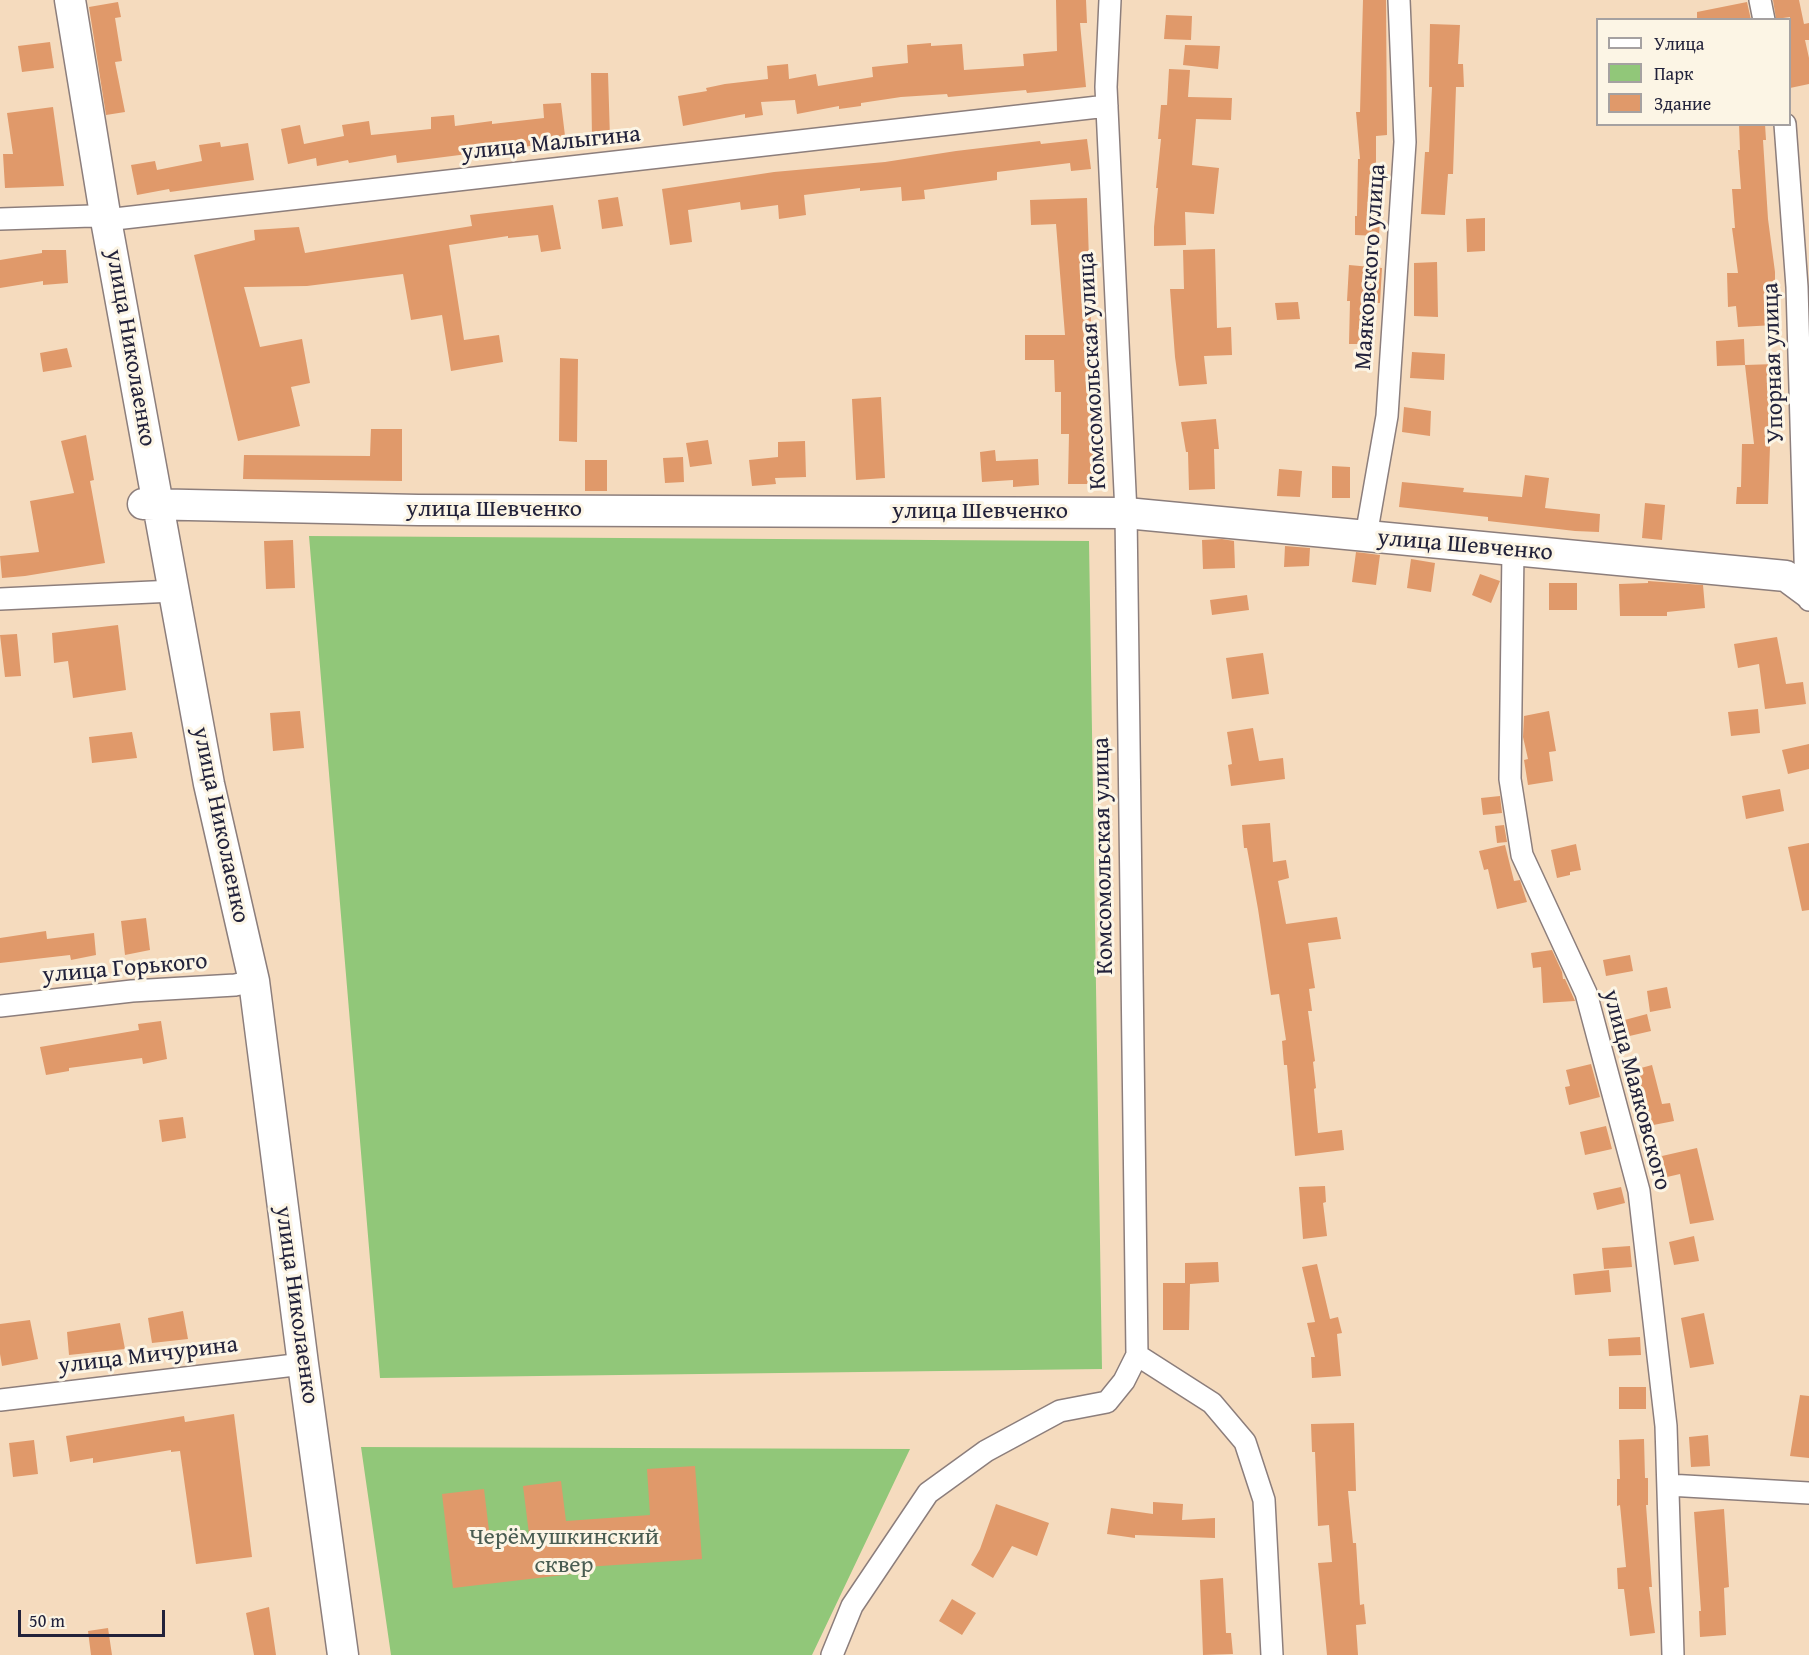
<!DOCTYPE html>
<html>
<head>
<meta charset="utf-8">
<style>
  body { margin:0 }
  #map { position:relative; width:1809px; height:1655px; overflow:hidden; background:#f5dbbe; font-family:"Gentium Book Plus",serif }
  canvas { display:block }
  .legend { position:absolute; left:1596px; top:18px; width:195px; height:108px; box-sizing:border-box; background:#fcf5e5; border:2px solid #a5a1a1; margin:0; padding:8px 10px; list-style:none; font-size:18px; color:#22223b }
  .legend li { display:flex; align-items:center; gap:12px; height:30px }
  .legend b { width:30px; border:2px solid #a5a1a1 }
  .scale { position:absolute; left:18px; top:1610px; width:147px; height:27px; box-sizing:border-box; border:3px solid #22223b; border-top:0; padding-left:8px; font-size:18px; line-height:21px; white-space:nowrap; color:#22223b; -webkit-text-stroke:4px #fcf5e5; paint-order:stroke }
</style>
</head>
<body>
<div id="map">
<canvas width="1809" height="1655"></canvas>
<ul class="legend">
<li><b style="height:8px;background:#fff"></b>Улица</li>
<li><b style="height:16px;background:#91c779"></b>Парк</li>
<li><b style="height:16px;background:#e0996a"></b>Здание</li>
</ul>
<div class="scale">50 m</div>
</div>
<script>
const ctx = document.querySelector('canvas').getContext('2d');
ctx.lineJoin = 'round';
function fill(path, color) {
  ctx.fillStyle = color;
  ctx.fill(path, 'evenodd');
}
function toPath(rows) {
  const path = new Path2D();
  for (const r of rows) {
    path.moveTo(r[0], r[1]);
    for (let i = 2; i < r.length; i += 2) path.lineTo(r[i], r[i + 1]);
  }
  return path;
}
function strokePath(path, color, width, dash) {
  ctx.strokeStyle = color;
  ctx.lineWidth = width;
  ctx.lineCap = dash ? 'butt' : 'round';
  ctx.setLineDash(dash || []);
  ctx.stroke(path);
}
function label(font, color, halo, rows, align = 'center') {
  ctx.font = font + ' "Gentium Book Plus",serif';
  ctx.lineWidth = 6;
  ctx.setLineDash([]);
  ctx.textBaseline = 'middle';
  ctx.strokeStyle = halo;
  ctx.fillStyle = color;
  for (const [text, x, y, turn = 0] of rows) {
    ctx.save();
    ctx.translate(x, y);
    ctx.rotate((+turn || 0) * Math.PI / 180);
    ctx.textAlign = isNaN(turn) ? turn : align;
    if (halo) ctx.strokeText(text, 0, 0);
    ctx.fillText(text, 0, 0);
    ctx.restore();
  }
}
const green = toPath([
  [309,536,1089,541,1102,1369,380,1378],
  [361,1447,910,1449,812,1655,391,1655]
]);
const building = toPath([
  [1056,0,1086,0,1087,23,1080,23,1086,87,1027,93,1026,90,948,97,947,94,901,97,861,103,861,106,839,109,839,106,797,114,795,100,761,102,763,115,745,118,745,114,683,126,678,96,707,91,706,88,725,84,768,79,767,66,788,64,789,79,816,74,818,86,873,77,872,67,908,63,907,45,931,43,931,46,962,44,964,70,1024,66,1023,54,1057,51],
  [1363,0,1386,0,1387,135,1376,136,1376,216,1380,217,1379,236,1355,235,1355,216,1357,216,1358,159,1360,159,1356,112,1360,112],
  [1773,0,1799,0,1804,24,1809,23,1809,40,1805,40,1809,58,1809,84,1790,88,1790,17,1776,19],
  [118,2,121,17,115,18,122,61,115,62,125,112,106,115,89,7],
  [1747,2,1751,20,1697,20,1697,12],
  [1166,15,1192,16,1191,40,1164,39],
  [1430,24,1460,25,1458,64,1463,64,1464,87,1456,87,1453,174,1448,174,1445,215,1421,214,1425,152,1429,152,1432,87,1429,87],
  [50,42,54,68,22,72,18,46],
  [1185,45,1220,46,1218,69,1183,65],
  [1169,69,1190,70,1188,97,1232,98,1231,120,1196,119,1192,165,1219,168,1214,214,1185,212,1186,245,1154,246,1154,227,1158,188,1156,188,1161,139,1158,139,1161,105,1167,105],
  [591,73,608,73,610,138,592,138],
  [561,103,566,144,546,147,546,144,397,163,396,155,349,163,348,160,317,166,316,158,288,164,281,129,300,125,304,144,344,136,342,125,369,121,371,135,431,129,431,117,454,115,455,126,492,121,492,124,544,118,543,104],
  [53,107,64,186,5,188,3,154,13,154,7,113],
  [1739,124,1765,124,1766,140,1763,140,1768,219,1775,272,1775,325,1738,327,1736,306,1728,307,1727,273,1738,273,1732,228,1735,228,1732,189,1741,189,1738,150,1740,150],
  [1087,139,1091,169,1071,171,1070,163,997,172,997,180,924,190,925,199,902,201,901,187,860,191,860,188,804,195,806,215,779,219,778,205,741,210,740,202,688,210,692,242,670,245,662,189,774,172,885,162,956,151,1040,141,1041,144],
  [220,142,221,147,248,143,254,180,170,192,169,189,137,195,131,165,155,161,157,170,202,161,199,145],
  [618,197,623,226,602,229,598,200],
  [1087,198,1091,324,1083,324,1086,368,1092,368,1094,409,1093,484,1068,484,1069,434,1061,434,1061,392,1055,392,1054,360,1025,360,1025,335,1065,335,1056,224,1031,225,1030,200],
  [553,205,561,249,541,252,538,235,508,238,508,236,449,245,464,340,499,335,503,362,451,371,442,315,411,320,403,274,307,286,244,287,260,347,302,339,310,383,291,387,300,426,238,441,194,255,255,240,254,230,299,227,305,253,472,226,470,215],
  [1485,218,1485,251,1467,252,1466,219],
  [1215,249,1217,328,1231,327,1232,355,1204,356,1207,384,1179,386,1175,357,1170,289,1184,289,1183,250],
  [42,250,66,250,68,283,43,285,43,281,0,288,0,260,42,253],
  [1437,262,1438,317,1414,316,1414,263],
  [1349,265,1382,268,1380,303,1376,303,1375,344,1349,344,1350,301,1347,301],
  [1298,302,1300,319,1277,320,1275,303],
  [1744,339,1745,365,1717,366,1716,341],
  [67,348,72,367,43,372,40,353],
  [1412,352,1445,354,1444,380,1410,378],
  [560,358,578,359,577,442,559,441],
  [1775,364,1778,417,1771,417,1768,504,1736,504,1737,487,1741,487,1742,444,1754,444,1745,365],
  [881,397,885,478,856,480,852,399],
  [1404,407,1431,411,1430,436,1402,432],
  [1216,419,1219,449,1214,449,1215,489,1189,490,1188,452,1186,452,1181,422],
  [371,429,402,429,402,481,243,479,244,455,370,456],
  [86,435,94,480,90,481,105,563,25,576,2,578,0,556,39,552,30,501,74,493,61,441],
  [708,440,712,464,690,467,686,443],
  [805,441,806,477,775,478,776,484,752,486,749,460,778,457,778,442],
  [995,450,996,461,1038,459,1039,485,1013,487,1013,480,982,482,980,452],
  [683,457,684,482,665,483,663,458],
  [585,460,607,460,607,491,585,491],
  [1332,466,1350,467,1350,498,1332,498],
  [1279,469,1302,471,1300,497,1277,496],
  [1525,475,1549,478,1545,508,1600,514,1599,532,1575,531,1488,521,1488,517,1399,507,1402,482,1464,488,1463,492,1522,497],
  [1645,503,1665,505,1662,540,1642,538],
  [1222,539,1234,541,1235,568,1203,569,1202,540],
  [293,540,295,588,266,589,264,541],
  [1285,546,1310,548,1309,566,1284,567],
  [1356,552,1380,555,1376,585,1352,582],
  [1411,559,1435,563,1431,592,1407,588],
  [1480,574,1500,581,1491,603,1472,595],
  [1648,581,1703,585,1705,608,1667,612,1667,616,1620,616,1619,584,1648,583],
  [1549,583,1577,583,1577,610,1549,610],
  [1247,595,1249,610,1212,615,1210,600],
  [118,625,126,690,73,698,68,661,54,663,52,633],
  [17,634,21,676,5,677,0,635],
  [1777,637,1786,684,1803,682,1806,704,1765,709,1759,664,1738,668,1734,644],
  [1263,653,1269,694,1232,699,1226,658],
  [1758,709,1760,733,1731,736,1728,712],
  [300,711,304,748,273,751,270,713],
  [1549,711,1556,751,1549,752,1553,781,1528,785,1524,760,1528,759,1523,737,1524,716],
  [1253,728,1259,761,1283,758,1285,779,1231,786,1228,765,1232,764,1227,732],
  [132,732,137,758,92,763,89,737],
  [1809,744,1809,769,1788,774,1782,750],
  [1780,789,1784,811,1746,819,1742,796],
  [1500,796,1502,813,1483,815,1481,798],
  [1270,823,1273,862,1286,860,1289,878,1278,881,1286,924,1337,917,1341,939,1308,943,1315,988,1309,989,1312,1011,1308,1011,1315,1061,1313,1062,1316,1088,1314,1089,1318,1133,1342,1130,1344,1150,1295,1156,1287,1065,1284,1065,1282,1041,1286,1040,1279,994,1271,995,1258,909,1247,848,1244,848,1242,825],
  [1504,825,1507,842,1497,843,1495,826],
  [1809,843,1809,910,1802,911,1788,847],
  [1576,844,1581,870,1570,872,1570,875,1557,878,1551,850],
  [1505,845,1514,881,1520,880,1527,902,1497,909,1488,869,1484,870,1479,851],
  [146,918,150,950,125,955,121,921],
  [46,931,47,939,94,933,96,955,71,960,70,955,0,963,0,938],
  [1552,950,1562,972,1563,979,1565,979,1575,1001,1543,1003,1541,967,1533,968,1531,953],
  [1630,955,1633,971,1606,976,1603,960],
  [1667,987,1671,1008,1650,1012,1647,991],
  [1647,1014,1651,1031,1621,1038,1617,1022],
  [161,1021,167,1059,143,1064,142,1058,69,1068,69,1071,46,1075,40,1047,139,1030,138,1024],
  [1591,1064,1600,1097,1569,1105,1565,1087,1570,1086,1566,1070],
  [1652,1065,1662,1104,1670,1103,1674,1121,1643,1127,1630,1071],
  [183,1117,186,1138,162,1142,159,1120],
  [1606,1126,1612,1149,1585,1155,1580,1132],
  [1697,1148,1714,1220,1690,1224,1680,1174,1667,1177,1662,1156],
  [1325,1186,1326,1202,1323,1203,1327,1236,1303,1239,1299,1187],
  [1621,1187,1625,1203,1597,1210,1593,1193],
  [1694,1236,1699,1261,1674,1265,1669,1242],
  [1630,1246,1632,1267,1604,1269,1602,1248],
  [1218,1262,1219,1282,1190,1284,1189,1330,1163,1330,1163,1283,1185,1283,1185,1263],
  [1317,1264,1330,1319,1338,1317,1342,1333,1337,1334,1341,1376,1312,1378,1311,1357,1315,1357,1307,1323,1315,1322,1302,1267],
  [1609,1270,1611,1292,1575,1295,1573,1274],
  [183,1311,188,1339,152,1343,148,1318],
  [1704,1313,1714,1364,1690,1368,1681,1318],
  [30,1320,38,1359,2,1366,0,1354,0,1324],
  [120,1323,125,1349,69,1355,67,1332],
  [1640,1337,1641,1355,1609,1356,1608,1339],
  [1619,1387,1646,1387,1646,1409,1619,1409],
  [1800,1395,1809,1396,1809,1458,1790,1456],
  [234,1414,252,1557,196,1564,180,1451,171,1452,171,1450,93,1463,93,1458,70,1462,66,1436,184,1416,185,1422],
  [1354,1423,1356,1491,1348,1491,1353,1543,1356,1543,1360,1605,1364,1604,1366,1624,1356,1625,1358,1655,1327,1655,1318,1563,1332,1562,1329,1525,1318,1526,1315,1452,1312,1452,1311,1424],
  [1708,1435,1710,1466,1691,1467,1689,1437],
  [1644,1439,1645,1478,1648,1478,1648,1505,1646,1505,1652,1587,1649,1587,1655,1633,1630,1636,1624,1589,1618,1589,1617,1568,1626,1567,1620,1505,1617,1506,1617,1479,1620,1479,1619,1440],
  [34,1440,38,1474,13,1477,9,1443],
  [695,1466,702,1559,572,1568,572,1574,453,1588,442,1494,484,1489,490,1539,529,1534,523,1486,561,1481,566,1521,650,1515,647,1469],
  [1153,1502,1183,1504,1182,1520,1215,1518,1215,1538,1135,1535,1135,1538,1107,1534,1111,1508,1153,1514],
  [996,1504,1049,1523,1037,1556,1012,1546,993,1578,971,1565,980,1549],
  [1724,1509,1729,1587,1724,1588,1726,1635,1700,1637,1699,1611,1701,1611,1694,1512],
  [1223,1578,1226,1633,1231,1633,1233,1654,1203,1655,1200,1580],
  [952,1599,976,1613,962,1635,939,1621],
  [269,1607,276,1655,254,1655,246,1613],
  [108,1628,112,1655,91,1655,88,1631]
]);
const street = toPath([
  [1110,0,1106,87,1126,513,1137,1355,1212,1403,1245,1442,1264,1500,1272,1655],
  [1760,0,1764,20],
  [1785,124,1797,287,1806,591,1809,600],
  [0,219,92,216,106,220,1107,106],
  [1366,536,1387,416,1405,142,1399,0],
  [1513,550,1510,779,1522,855,1586,993,1639,1191,1666,1426,1673,1655],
  [0,599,174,591],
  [0,1006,132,991,235,985,254,981],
  [0,1400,303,1364],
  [1668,1485,1809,1493],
  [832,1655,852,1606,928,1493,986,1451,1060,1411,1107,1402,1124,1381,1137,1355]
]);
const secondary = toPath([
  [70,0,106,220,209,784,254,981,303,1364,343,1655],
  [143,504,418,510,1126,513,1786,576,1809,593]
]);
const streetNames = [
  ["улица Малыгина",551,144,-6],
  ["Маяковского улица",1371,267,-86],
  ["улица Николаенко",130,348,80],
  ["Упорная улица",1774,363,-92],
  ["Комсомольская улица",1093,371,-93],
  ["улица Шевченко",494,510],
  ["улица Шевченко",980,512],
  ["улица Шевченко",1465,546,5],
  ["улица Николаенко",220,825,78],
  ["Комсомольская улица",1104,856,-91],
  ["улица Горького",125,969,-5],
  ["улица Маяковского",1636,1090,75],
  ["улица Николаенко",296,1305,82],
  ["улица Мичурина",148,1356,-7]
];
const parkNames = [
  ["Черёмушкинский",564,1538],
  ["сквер",564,1566]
];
fill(green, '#91c779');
fill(building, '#e0996a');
strokePath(street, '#8c7e7c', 24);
strokePath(secondary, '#8c7e7c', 33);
strokePath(street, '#fff', 21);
strokePath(secondary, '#fff', 30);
label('24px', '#22223b', '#fcf5e5', streetNames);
label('24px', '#495c51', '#fcf5e5', parkNames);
</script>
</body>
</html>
